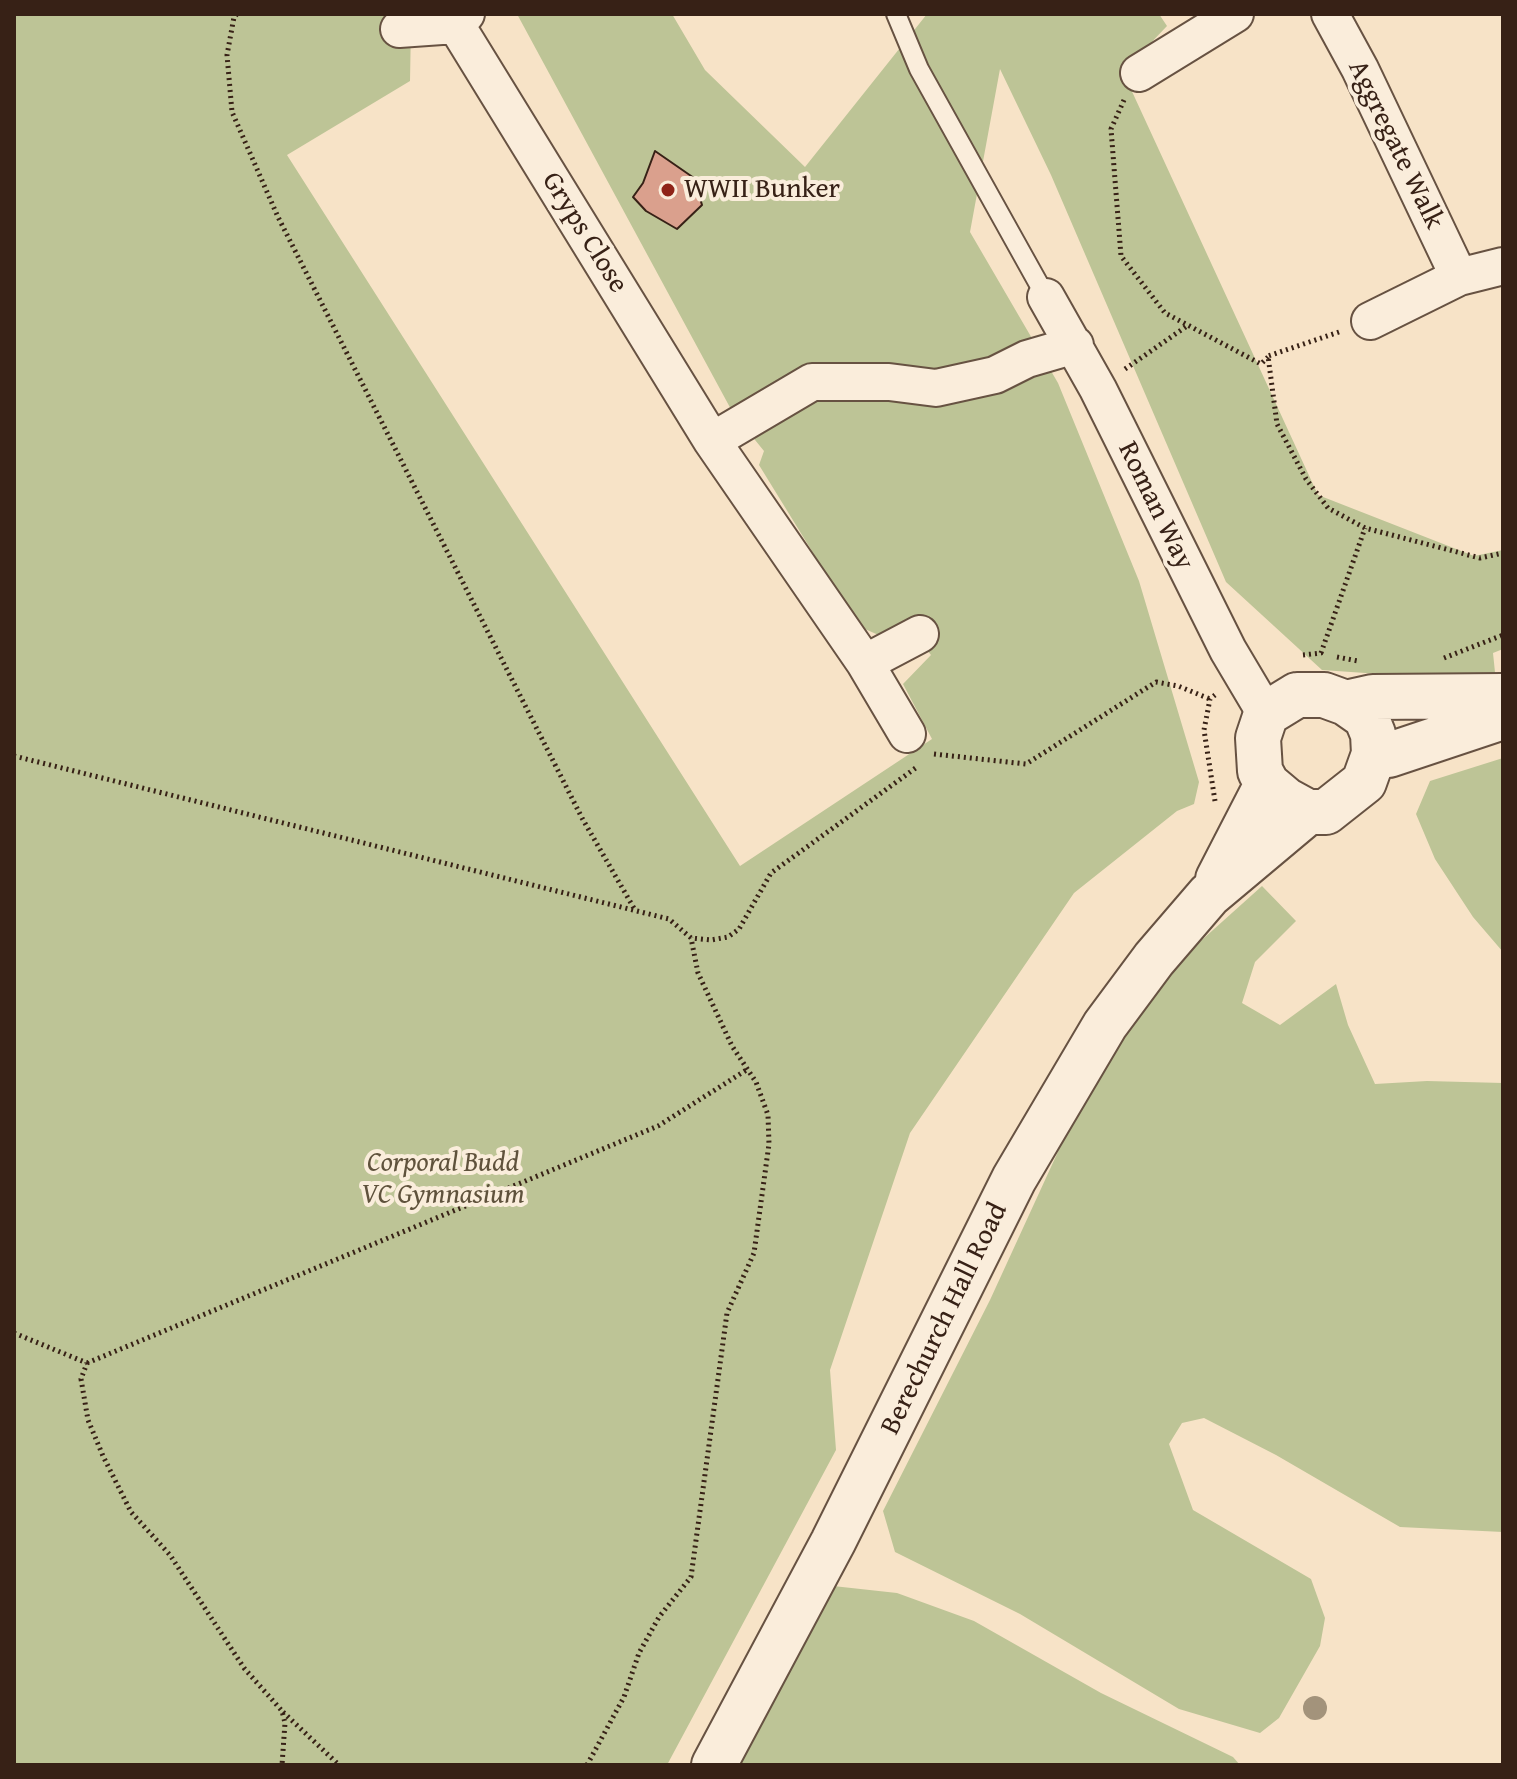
<!DOCTYPE html>
<html>
<head>
<meta charset="utf-8">
<style>
  body { margin:0 }
  #map { position:relative; width:1517px; height:1779px; overflow:hidden; background:#f7e3c7; font-family:"Gentium Book Plus",serif }
  canvas { display:block }
  .frame { position:absolute; inset:0; border:16px solid #372116; pointer-events:none }
</style>
</head>
<body>
<div id="map">
<canvas width="1517" height="1779"></canvas>
<div class="frame"></div>
</div>
<script>
const ctx = document.querySelector('canvas').getContext('2d');
ctx.lineJoin = 'round';
function fill(path, color) {
  ctx.fillStyle = color;
  ctx.fill(path, 'evenodd');
}
function toPath(rows) {
  const path = new Path2D();
  for (const r of rows) {
    path.moveTo(r[0], r[1]);
    for (let i = 2; i < r.length; i += 2) path.lineTo(r[i], r[i + 1]);
  }
  return path;
}
function strokePath(path, color, width, dash) {
  ctx.strokeStyle = color;
  ctx.lineWidth = width;
  ctx.lineCap = dash ? 'butt' : 'round';
  ctx.setLineDash(dash || []);
  ctx.stroke(path);
}
function label(font, color, halo, rows, align = 'center') {
  ctx.font = font + ' "Gentium Book Plus",serif';
  ctx.lineWidth = 8;
  ctx.setLineDash([]);
  ctx.textBaseline = 'middle';
  ctx.strokeStyle = halo;
  ctx.fillStyle = color;
  for (const [text, x, y, turn = 0] of rows) {
    ctx.save();
    ctx.translate(x, y);
    ctx.rotate((+turn || 0) * Math.PI / 180);
    ctx.textAlign = isNaN(turn) ? turn : align;
    if (halo) ctx.strokeText(text, 0, 0);
    ctx.fillText(text, 0, 0);
    ctx.restore();
  }
}
const green = toPath([
  [14,14,441,14,411,24,410,81,287,155,740,866,932,739,903,684,931,655,913,633,890,640,858,626,759,465,764,451,733,413,517,14,672,14,705,70,805,167,927,14,1159,14,1167,26,1123,72,1318,495,1474,556,1503,550,1503,649,1493,653,1496,682,1322,670,1226,582,1051,175,1000,69,970,232,1058,383,1139,581,1199,782,1194,804,1177,811,1074,893,910,1133,830,1370,836,1450,667,1765,14,1765],
  [1503,758,1503,952,1473,917,1435,859,1416,814,1430,781],
  [1262,886,1296,921,1255,962,1242,1003,1280,1025,1336,984,1348,1025,1375,1084,1427,1081,1503,1083,1503,1532,1400,1527,1276,1455,1204,1418,1182,1423,1169,1444,1193,1510,1311,1579,1325,1618,1320,1646,1279,1718,1260,1733,1179,1709,1020,1614,895,1552,883,1511,990,1300,1084,1095,1164,974],
  [833,1586,897,1593,974,1621,1101,1693,1233,1757,1240,1765,733,1765]
]);
const building = toPath([
  [655,151,694,178,702,205,677,229,646,211,633,197,643,183,655,151]
]);
const path = toPath([
  [237,14,234,17,227,55,232,112,278,217,582,818,635,910],
  [1124,100,1111,129,1121,256,1165,313,1261,364,1268,357],
  [1339,332,1268,356,1277,424,1306,479,1328,508,1365,528,1480,558,1503,553],
  [1125,369,1187,326],
  [1303,655,1321,653,1365,528],
  [1337,657,1358,661],
  [1444,658,1503,635],
  [934,754,1026,764,1156,682,1178,686,1210,699],
  [14,756,669,919,691,938,711,940,728,937,739,929,771,873,917,767],
  [1215,801,1204,730,1210,699,1215,695],
  [14,1333,87,1363,81,1379,88,1420,103,1456,131,1512,170,1555,244,1668,282,1711,285,1723,282,1765],
  [87,1363,658,1126,748,1069],
  [283,1712,339,1765],
  [587,1765,624,1697,639,1653,659,1617,691,1577,727,1313,754,1253,769,1144,768,1115,756,1082,732,1046,698,973,691,938]
]);
const service = toPath([
  [896,14,919,69,1046,297]
]);
const minor = toPath([
  [466,14,456,25,712,441,812,382,889,382,936,388,995,375,1027,359,1075,345],
  [1330,14,1360,69,1459,277],
  [399,29,456,25],
  [1139,73,1235,14],
  [1046,297,1098,389,1228,650,1266,714],
  [1370,321,1459,277,1503,266],
  [712,441,865,663,907,734],
  [865,663,920,634]
]);
const tertiary = toPath([
  [1297,695,1324,695,1346,703,1366,717,1373,734,1374,754,1364,782,1326,812,1308,812,1286,800,1267,784,1260,771,1258,738,1266,714,1297,695],
  [1346,703,1373,697,1503,696],
  [1374,754,1389,755,1503,717],
  [1218,879,1267,784],
  [714,1765,833,1542,1014,1179,1105,1025,1154,959,1209,895,1308,812]
]);
const trees = [
  [1315,1708]
];
const markers = [
  [668,190,8,"#8f2418"]
];
const streetNames = [
  ["Aggregate Walk",1395,145,64],
  ["Gryps Close",584,233,58],
  ["Roman Way",1155,506,64],
  ["Berechurch Hall Road",945,1319,-64]
];
const poiNames = [
  ["WWII Bunker",684,190]
];
const parkNames = [
  ["Corporal Budd",443,1164],
  ["VC Gymnasium",443,1196]
];
fill(green, '#bdc496');
fill(building, '#daa08d');
strokePath(building, '#372116', 2);
strokePath(service, '#675242', 22);
strokePath(minor, '#675242', 40);
strokePath(tertiary, '#675242', 48);
strokePath(path, '#372116', 5, [2, 4]);
strokePath(service, '#faeddb', 18);
strokePath(minor, '#faeddb', 36);
strokePath(tertiary, '#faeddb', 44);
ctx.fillStyle = '#a3937b';
for (const [x, y] of trees) {
  ctx.beginPath();
  ctx.arc(x, y, 12, 0, 2 * Math.PI);
  ctx.fill();
}
for (const [x, y, r, color] of markers) {
  const dot = new Path2D();
  dot.arc(x, y, r, 0, 2 * Math.PI);
  ctx.fillStyle = color;
  ctx.fill(dot);
  strokePath(dot, '#faeddb', 3);
}
label('28px', '#372116', '#faeddb', streetNames);
label('28px', '#372116', '#faeddb', poiNames, 'left');
label('italic 28px', '#5f523c', '#faeddb', parkNames);
</script>
</body>
</html>
